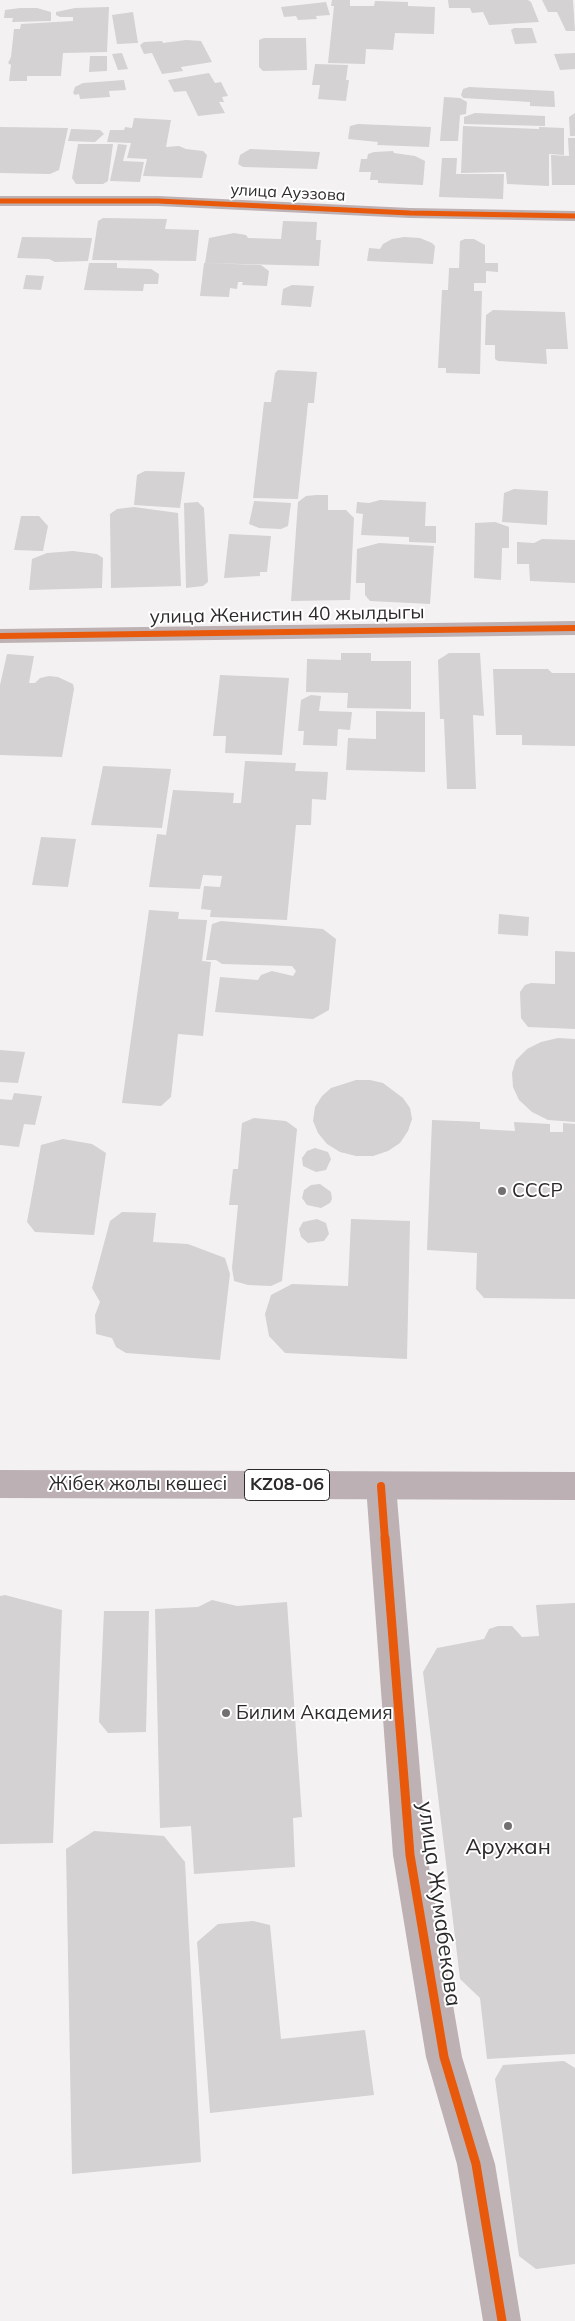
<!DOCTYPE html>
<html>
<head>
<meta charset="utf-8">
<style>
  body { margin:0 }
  canvas { display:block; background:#f4f1f2 }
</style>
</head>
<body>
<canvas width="575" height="2321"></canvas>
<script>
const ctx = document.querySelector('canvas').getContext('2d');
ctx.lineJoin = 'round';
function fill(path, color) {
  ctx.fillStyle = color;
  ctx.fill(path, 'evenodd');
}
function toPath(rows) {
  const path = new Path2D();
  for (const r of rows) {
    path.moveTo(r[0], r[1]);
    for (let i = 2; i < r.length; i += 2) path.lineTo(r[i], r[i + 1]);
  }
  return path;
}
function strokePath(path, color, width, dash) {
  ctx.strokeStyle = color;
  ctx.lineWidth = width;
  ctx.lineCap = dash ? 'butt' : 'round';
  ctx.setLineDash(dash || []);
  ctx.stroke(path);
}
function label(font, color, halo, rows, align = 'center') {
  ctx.font = font + ' Mulish,sans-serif';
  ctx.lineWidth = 4;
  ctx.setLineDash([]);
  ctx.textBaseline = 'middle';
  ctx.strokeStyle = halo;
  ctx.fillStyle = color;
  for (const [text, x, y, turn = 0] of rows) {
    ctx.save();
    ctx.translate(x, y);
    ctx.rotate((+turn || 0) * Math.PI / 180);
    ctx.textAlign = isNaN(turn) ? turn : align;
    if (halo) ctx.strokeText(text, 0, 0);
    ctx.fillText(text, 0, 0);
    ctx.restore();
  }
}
const building = toPath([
  [332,0,350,0,350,6,374,6,375,1,408,2,408,6,435,7,434,34,395,33,393,50,366,49,365,64,328,63,334,6,331,6],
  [448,0,528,0,531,2,539,22,489,25,483,12,472,13,470,8,449,8],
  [542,0,573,0,575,31,566,31,557,12,548,12],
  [326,2,330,15,316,16,317,19,298,20,296,16,284,17,281,7],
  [109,7,107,52,63,53,61,76,27,76,27,81,9,81,11,65,8,63,11,57,14,29,20,29,21,24,73,21,73,17,60,17,56,15,56,12,75,8],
  [20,8,37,8,51,12,51,21,12,22,13,18,4,18,5,10],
  [133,12,138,43,117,44,112,15],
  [514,28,532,28,537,43,515,44,511,30],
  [264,38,306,38,307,70,263,71,259,67,259,40],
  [186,40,201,41,212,62,181,67,183,71,162,74,152,53,144,54,140,45,144,42,162,41,163,43],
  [122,53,128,69,118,70,112,54],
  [575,53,575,69,560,70,554,54],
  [90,56,107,56,107,71,89,72],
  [315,64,348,65,346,80,349,80,346,101,318,99,320,85,312,85],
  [209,73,215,83,221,82,228,96,222,97,224,102,219,102,225,113,198,116,186,91,174,92,168,80],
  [124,80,126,90,109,91,110,97,80,99,79,94,75,95,73,93,75,87,83,83],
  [469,87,554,91,555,107,530,106,530,102,463,98,461,95,463,89],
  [444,97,460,98,467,102,466,114,460,115,458,141,440,141],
  [475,113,545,116,545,126,464,124,464,117],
  [575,113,575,136,570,136,569,117],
  [134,118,171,120,166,147,179,146,186,149,203,151,207,155,202,178,143,176,147,159,127,158,131,143,107,142,110,130,124,130,125,127,132,128],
  [358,124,431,127,429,147,377,145,378,142,348,139,350,126],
  [463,126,539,129,539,127,564,128,564,155,549,154,549,186,507,184,506,172,461,173],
  [0,127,68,128,59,170,50,174,0,173],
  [71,129,100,130,104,134,95,142,68,141],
  [568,138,575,138,575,185,552,185,551,155,569,156],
  [78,144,113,144,108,181,103,184,76,184,72,178],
  [118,144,127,145,123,161,144,162,140,182,110,181],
  [250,149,320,152,317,169,243,167,238,164,240,155],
  [393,151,394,153,415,156,425,161,423,185,378,183,378,180,370,180,371,172,359,172,361,159,367,159,368,154,374,152],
  [442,158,457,158,456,174,504,174,503,199,439,197],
  [103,218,167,219,165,229,199,230,196,261,92,260,98,221],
  [283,221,317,222,316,240,321,240,319,266,205,263,209,238,234,233,246,235,248,238,281,239],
  [22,237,92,238,88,261,55,262,49,259,17,258],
  [404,237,420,238,432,243,435,246,433,264,367,261,369,248,380,249,383,244,392,239],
  [465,239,474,239,485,245,485,263,498,263,498,272,486,271,486,283,474,283,474,291,482,291,480,374,446,373,446,368,438,368,442,290,448,290,449,268,459,268,460,241],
  [89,263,117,263,117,268,151,269,159,274,158,284,144,284,143,291,84,290],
  [204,263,261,265,269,271,267,286,242,285,243,282,238,282,237,289,230,288,229,297,200,296],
  [26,275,44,276,41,290,23,289],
  [292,285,314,286,311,307,281,305,283,289],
  [493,310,565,312,568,349,546,349,547,364,498,361,495,359,495,345,485,345,486,315],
  [278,370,317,372,314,403,308,403,298,499,253,498,264,402,271,402,275,373],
  [145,471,185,472,180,508,134,505,137,475],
  [514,489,548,491,547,525,502,522,504,493],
  [317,495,328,495,328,510,346,510,354,518,350,600,291,601,298,502,306,496],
  [380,500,426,502,425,526,436,526,436,543,409,542,409,537,361,535,363,514,356,513,357,502,369,503],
  [254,501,291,503,288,526,281,529,259,528,249,524],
  [198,502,204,508,208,582,203,586,186,588,184,503],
  [134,507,178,513,181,586,111,588,110,514,117,509],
  [21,516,39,516,48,526,43,551,14,550],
  [495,522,509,527,509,548,502,548,501,580,474,578,475,523],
  [229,534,271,536,267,572,260,572,260,576,224,578],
  [542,539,575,540,575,583,530,581,529,564,517,564,517,542,534,543],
  [379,543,434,546,430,604,370,601,365,595,365,583,356,583,357,549],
  [73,551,97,554,103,558,102,588,29,590,32,559,47,553],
  [341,653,371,653,371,661,411,661,411,709,347,708,348,693,306,692,307,659,341,660],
  [449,653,480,653,484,716,473,715,476,789,447,789,444,719,440,719,438,660],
  [7,654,34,656,29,683,35,683,40,678,49,676,58,677,73,684,74,689,62,757,0,755,0,685],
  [493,669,548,669,552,673,575,673,575,746,522,745,522,735,496,735],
  [220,675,289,678,282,755,225,753,226,736,213,736],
  [311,695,321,696,319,711,352,712,350,730,338,729,337,746,303,745,304,731,298,731,301,700],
  [376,711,425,712,425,772,346,770,348,738,376,739],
  [245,761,296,763,295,771,328,772,326,800,312,799,311,825,296,825,287,920,210,917,211,910,201,909,204,886,220,887,222,876,203,875,200,889,149,887,157,834,166,835,173,790,234,793,233,803,241,803],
  [103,766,171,769,162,828,91,825],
  [41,837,76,839,68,887,32,885],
  [149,910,179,912,178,919,207,920,202,961,211,962,203,1036,178,1034,171,1097,161,1106,122,1103],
  [499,914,529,917,528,936,498,934],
  [221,921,323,929,336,939,329,1010,313,1019,215,1012,220,977,258,980,261,975,272,971,293,976,296,971,292,966,222,964,216,960,206,960,212,924],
  [555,951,575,952,575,1029,528,1027,521,1018,520,992,525,985,531,983,555,984],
  [558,1038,575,1039,575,1122,548,1120,532,1112,519,1100,513,1087,512,1073,516,1060,527,1049,541,1042],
  [0,1050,25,1052,18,1083,0,1082],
  [356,1080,370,1080,383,1083,403,1098,410,1108,412,1119,408,1131,400,1143,388,1151,373,1156,356,1156,340,1152,327,1144,318,1133,313,1121,315,1107,322,1096,331,1088],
  [14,1093,42,1096,35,1125,24,1124,19,1147,0,1145,0,1099,12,1100],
  [254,1118,286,1121,297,1129,282,1281,271,1286,248,1285,234,1281,232,1268,238,1205,229,1205,233,1169,238,1169,242,1123],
  [432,1120,480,1122,480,1129,515,1131,514,1122,550,1124,550,1132,563,1132,563,1123,575,1124,575,1299,484,1298,476,1289,477,1253,427,1250],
  [63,1139,92,1144,106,1153,94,1235,35,1232,27,1222,41,1145],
  [315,1148,328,1152,331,1159,326,1170,316,1172,303,1166,302,1158,307,1151],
  [320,1184,331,1192,332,1199,330,1203,321,1208,307,1205,302,1198,304,1190,311,1185],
  [122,1212,156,1213,153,1242,188,1244,225,1258,230,1274,220,1360,126,1353,116,1347,112,1338,96,1334,95,1315,100,1302,92,1288,110,1221],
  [317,1219,326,1223,329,1234,324,1241,308,1243,301,1237,299,1229,303,1222],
  [351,1219,410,1221,407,1359,285,1353,269,1336,265,1314,271,1295,292,1284,348,1286],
  [5,1595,62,1610,53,1843,0,1844,0,1596],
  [212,1600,237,1606,287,1602,302,1817,293,1818,295,1867,194,1874,191,1826,160,1828,155,1609,198,1607],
  [575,1603,575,2054,487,2059,480,1998,460,1979,423,1672,437,1648,484,1639,489,1629,498,1626,512,1626,522,1637,539,1636,536,1605],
  [104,1611,149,1611,146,1732,108,1733,99,1722],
  [94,1831,164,1836,185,1862,201,2162,72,2174,66,1849],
  [253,1921,270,1925,281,2039,365,2030,374,2095,210,2113,197,1942,218,1924],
  [564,2061,575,2068,575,2264,536,2269,519,2256,495,2079,503,2065]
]);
const minor = toPath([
  [0,196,158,196,410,208,575,211,575,221,410,218,158,206,0,206,0,196],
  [575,621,575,635,0,643,0,629,575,621],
  [381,1472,392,1476,396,1486,427,1855,462,2057,495,2164,521,2321,483,2321,457,2164,426,2057,393,1855,366,1486,370,1476,381,1472]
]);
const trunk = toPath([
  [0,1470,575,1472,575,1500,0,1498,0,1470]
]);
const cyclewayFar3 = toPath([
  [0,201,158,201,410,213,575,216]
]);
const cyclewayFar2 = toPath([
  [0,636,575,628]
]);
const cyclewayFar1 = toPath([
  [381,1486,385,1540]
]);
const cycleway = toPath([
  [385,1538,410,1855,444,2057,476,2164,502,2321]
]);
const markers = [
  [502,1191,5,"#727071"],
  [226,1713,5,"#727071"],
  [508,1826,5,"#727071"]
];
const farStreetnames = [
  ["улица Ауэзова",288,193,3]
];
const shields = [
  [287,1485,85]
];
const shieldNames = [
  ["KZ08-06",287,1485]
];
const streetNames = [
  ["улица Женистин 40 жылдыгы",287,615,-1],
  ["Жібек жолы көшесі",138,1484]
];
const poiNames = [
  ["СССР",512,1191],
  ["Билим Академия",236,1713]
];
const nearPoinames = [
  ["Аружан",508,1847]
];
const nearStreetnames = [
  ["улица Жумабекова",439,1904,82]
];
fill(building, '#d4d2d2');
fill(minor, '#beb1b4');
fill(trunk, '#bcb0b4');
strokePath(cyclewayFar3, '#e8590c', 5);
strokePath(cyclewayFar2, '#e8590c', 6);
strokePath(cyclewayFar1, '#e8590c', 8);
strokePath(cycleway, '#e8590c', 9);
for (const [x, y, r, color] of markers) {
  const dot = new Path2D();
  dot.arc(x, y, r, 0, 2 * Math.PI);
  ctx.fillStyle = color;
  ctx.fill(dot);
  strokePath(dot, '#fff', 2);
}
label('16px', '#2c2a2b', '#fff', farStreetnames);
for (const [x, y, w] of shields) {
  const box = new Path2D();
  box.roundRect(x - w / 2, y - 15.5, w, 31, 4);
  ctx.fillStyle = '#fff';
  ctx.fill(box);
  strokePath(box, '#2c2a2b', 1);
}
label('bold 18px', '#2c2a2b', null, shieldNames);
label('19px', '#2c2a2b', '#fff', streetNames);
label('19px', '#2c2a2b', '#fff', poiNames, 'left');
label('22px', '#2c2a2b', '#fff', nearPoinames);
label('22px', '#2c2a2b', '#fff', nearStreetnames);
</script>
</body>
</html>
